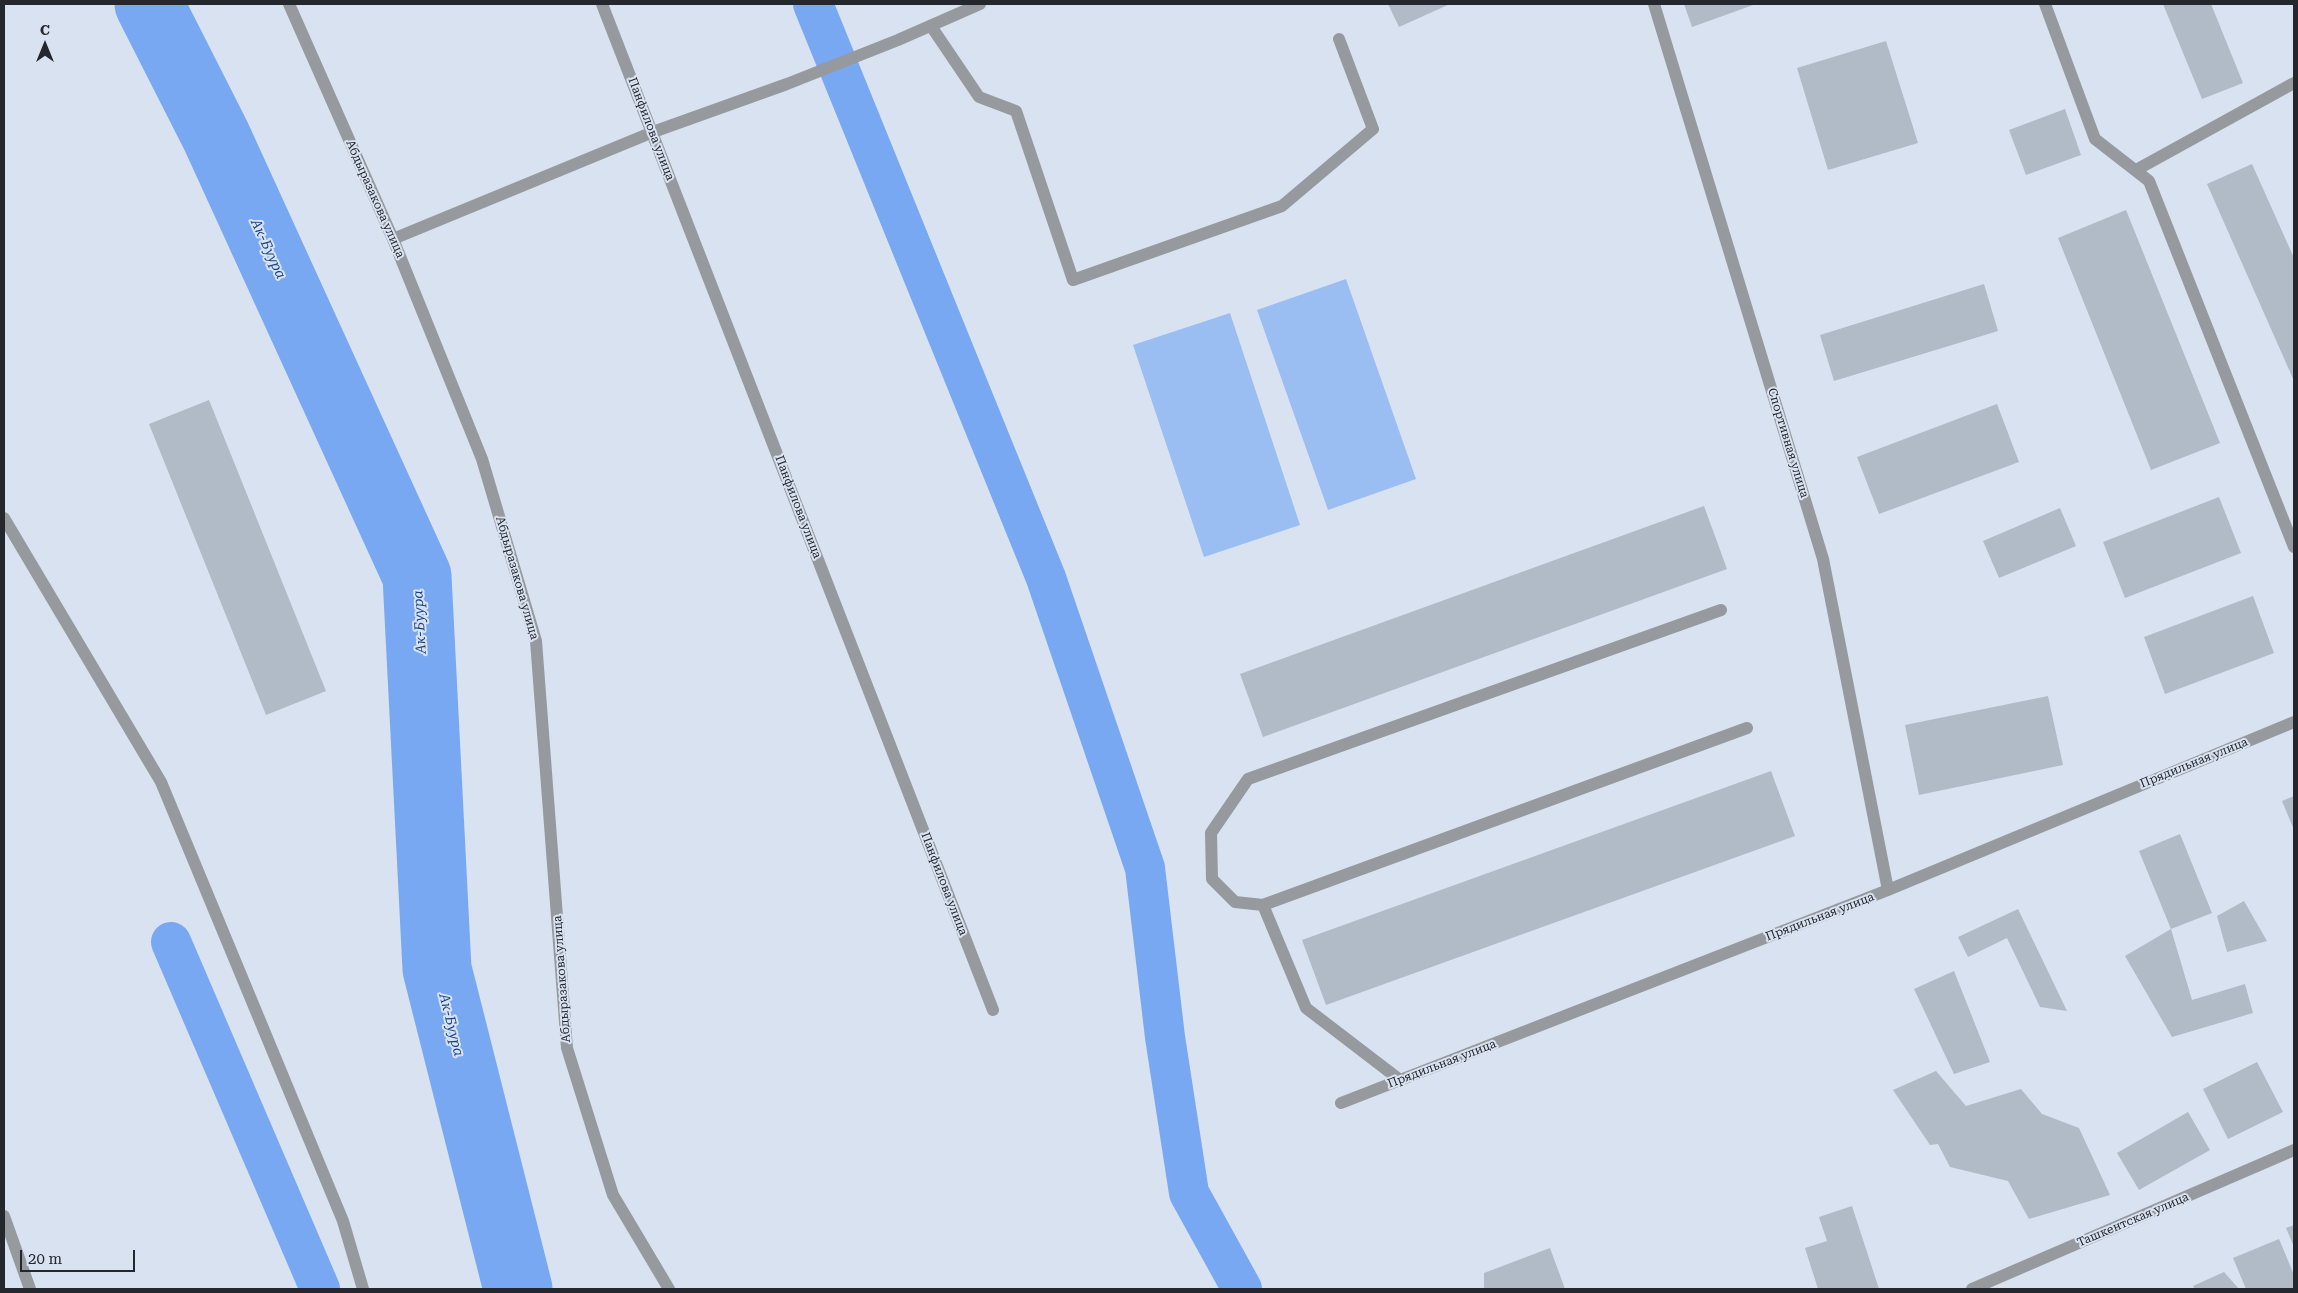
<!DOCTYPE html>
<html>
<head>
<meta charset="utf-8">
<style>
  body { margin:0 }
  #map { position:relative; width:2298px; height:1293px; overflow:hidden; background:#d9e2f0; font-family:"Roboto Serif",serif }
  canvas { display:block }
  .frame { position:absolute; inset:0; border:5px solid #24272d; pointer-events:none }
  .north { position:absolute; left:20px; top:20px; width:50px; height:50px; -webkit-text-stroke:4px #d9e2f0; paint-order:stroke; rotate:0deg; font-size:14px; font-weight:700; line-height:20px; text-align:center; color:#24272d }
  .north::after { content:''; display:block; margin:auto; width:18px; height:22px; background:#24272d; clip-path:polygon(50% 0,100% 100%,50% 72%,0 100%) }
  .scale { position:absolute; left:20px; top:1250px; width:115px; height:22px; box-sizing:border-box; border:2px solid #24272d; border-top:0; padding-left:6px; font-size:15px; line-height:18px; white-space:nowrap; color:#24272d; -webkit-text-stroke:4px #d9e2f0; paint-order:stroke }
</style>
</head>
<body>
<div id="map">
<canvas width="2298" height="1293"></canvas>
<div class="frame"></div>
<div class="north">С</div>
<div class="scale">20 m</div>
</div>
<script>
const ctx = document.querySelector('canvas').getContext('2d');
ctx.lineJoin = 'round';
function fill(path, color) {
  ctx.fillStyle = color;
  ctx.fill(path, 'evenodd');
}
function toPath(rows) {
  const path = new Path2D();
  for (const r of rows) {
    path.moveTo(r[0], r[1]);
    for (let i = 2; i < r.length; i += 2) path.lineTo(r[i], r[i + 1]);
  }
  return path;
}
function strokePath(path, color, width, dash) {
  ctx.strokeStyle = color;
  ctx.lineWidth = width;
  ctx.lineCap = dash ? 'butt' : 'round';
  ctx.setLineDash(dash || []);
  ctx.stroke(path);
}
function label(font, color, halo, rows, align = 'center') {
  ctx.font = font + ' "Roboto Serif",serif';
  ctx.lineWidth = 4;
  ctx.setLineDash([]);
  ctx.textBaseline = 'middle';
  ctx.strokeStyle = halo;
  ctx.fillStyle = color;
  for (const [text, x, y, turn = 0] of rows) {
    ctx.save();
    ctx.translate(x, y);
    ctx.rotate((+turn || 0) * Math.PI / 180);
    ctx.textAlign = isNaN(turn) ? turn : align;
    if (halo) ctx.strokeText(text, 0, 0);
    ctx.fillText(text, 0, 0);
    ctx.restore();
  }
}
const green = toPath([
  [1346,279,1416,479,1328,510,1257,310],
  [1230,313,1300,525,1204,557,1133,345]
]);
const canal = toPath([
  [813,4,1046,578,1145,868,1165,1037,1189,1193,1242,1289],
  [171,942,320,1289]
]);
const river = toPath([
  [149,4,216,136,417,576,437,969,518,1289]
]);
const building = toPath([
  [1388,4,1450,4,1399,27],
  [1684,4,1756,4,1692,27],
  [2163,4,2211,4,2243,83,2202,99],
  [1886,41,1918,143,1828,170,1797,68],
  [2065,109,2081,155,2026,175,2009,130],
  [2252,164,2294,258,2294,381,2207,184],
  [2126,210,2220,443,2151,470,2058,238],
  [1984,284,1998,331,1834,381,1820,335],
  [209,400,326,691,266,715,149,424],
  [1997,404,2019,462,1879,514,1857,457],
  [2219,497,2241,553,2125,598,2103,542],
  [1704,506,1727,569,1263,737,1240,674],
  [2060,508,2076,546,1999,578,1983,541],
  [2253,596,2274,653,2165,694,2144,637],
  [2048,696,2063,765,1919,795,1905,725],
  [1771,771,1795,836,1326,1005,1302,940],
  [2294,796,2294,830,2282,801],
  [2180,834,2212,913,2171,929,2139,851],
  [2244,901,2267,941,2227,952,2217,916],
  [2018,909,2067,1011,2040,1007,2007,938,1968,957,1958,937],
  [2171,929,2192,1000,2245,984,2253,1013,2172,1037,2125,956],
  [1954,971,1990,1062,1954,1074,1914,989],
  [2257,1062,2283,1112,2228,1139,2203,1089],
  [1936,1071,1966,1106,2021,1089,2042,1114,2079,1128,2110,1195,2029,1219,2008,1181,1950,1167,1938,1144,1930,1145,1893,1090],
  [2188,1112,2210,1150,2139,1190,2117,1153],
  [1852,1206,1879,1289,1818,1289,1805,1248,1827,1241,1819,1217],
  [2294,1225,2294,1247,2286,1228],
  [2279,1239,2294,1275,2294,1289,2246,1289,2233,1258],
  [1550,1248,1565,1289,1484,1289,1484,1273],
  [2224,1272,2239,1289,2195,1289,2193,1286]
]);
const service = toPath([
  [931,26,979,97,1016,111,1073,280,1282,206,1373,129,1339,39],
  [4,1216,30,1289]
]);
const minor = toPath([
  [289,4,393,239,482,459,536,641,567,1048,613,1195,669,1289],
  [602,4,993,1010],
  [1654,4,1823,559,1888,890],
  [2045,4,2095,139,2149,181,2294,547],
  [2136,170,2294,83],
  [393,239,653,132,787,84,898,40,980,4],
  [4,518,161,782,343,1221,363,1289],
  [1721,610,1248,779,1211,833,1212,879,1235,902,1263,905,1747,728],
  [1263,905,1306,1008,1400,1080],
  [1341,1103,1888,890,2294,722],
  [1972,1289,2294,1150]
]);
const streetNames = [
  ["Панфилова улица",651,129,69],
  ["Абдыразакова улица",375,199,66],
  ["Спортивная улица",1788,443,73],
  ["Панфилова улица",798,507,69],
  ["Абдыразакова улица",517,578,74],
  ["Прядильная улица",2194,763,-22],
  ["Панфилова улица",944,884,69],
  ["Прядильная улица",1820,917,-21],
  ["Абдыразакова улица",562,979,-94],
  ["Прядильная улица",1442,1064,-21],
  ["Ташкентская улица",2133,1220,-23]
];
const waterNames = [
  ["Ак-Буура",268,249,65],
  ["Ак-Буура",420,622,-93],
  ["Ак-Буура",451,1025,76]
];
fill(green, '#9bbef2');
strokePath(canal, '#77a8f1', 40);
strokePath(river, '#77a8f1', 69);
fill(building, '#b1bac7');
strokePath(service, '#969a9f', 12);
strokePath(minor, '#969a9f', 12);
label('12px', '#24272d', '#d9e2f0', streetNames);
label('italic 14px', '#154384', '#d9e2f0', waterNames);
</script>
</body>
</html>
